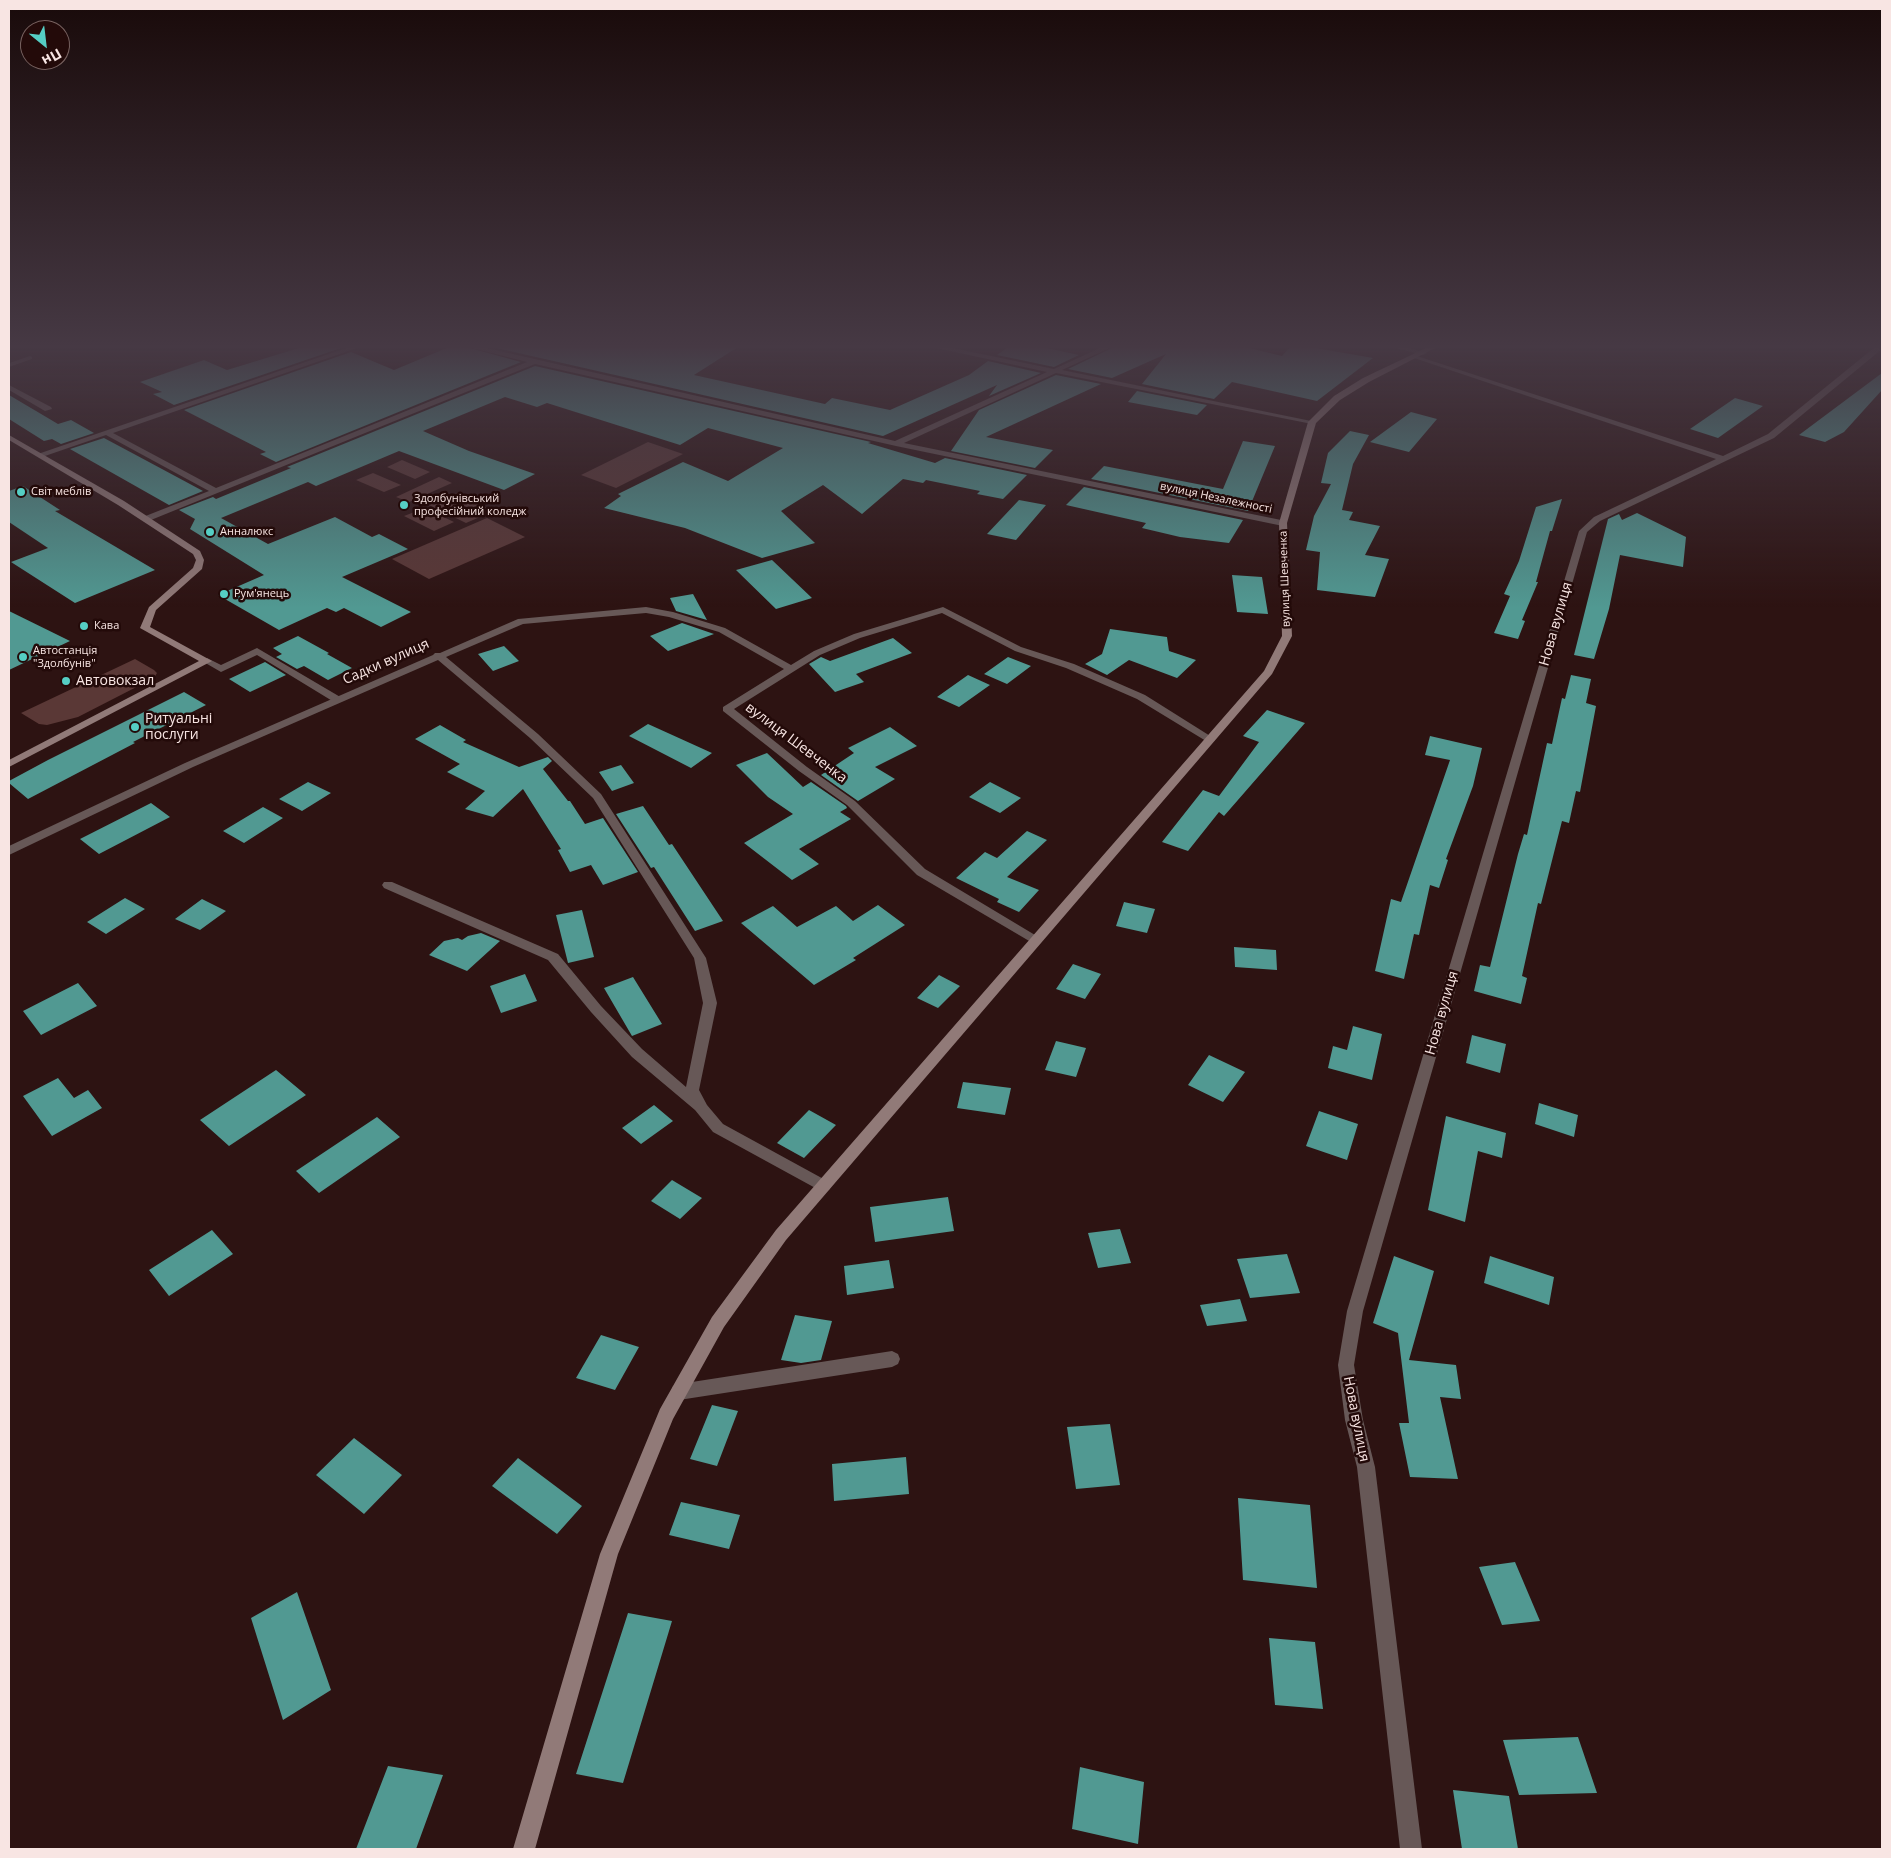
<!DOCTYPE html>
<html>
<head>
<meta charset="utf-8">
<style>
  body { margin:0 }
  #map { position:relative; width:1891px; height:1858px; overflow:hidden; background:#2d1312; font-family:"Open Sans",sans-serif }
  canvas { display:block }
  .frame { position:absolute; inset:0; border:10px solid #f8e5e3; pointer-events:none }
  .north { position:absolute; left:20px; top:20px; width:50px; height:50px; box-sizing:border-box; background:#230a09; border:1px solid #786260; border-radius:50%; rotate:151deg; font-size:14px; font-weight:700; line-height:20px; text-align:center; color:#f8e5e3 }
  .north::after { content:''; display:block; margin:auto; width:18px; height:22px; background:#55cec4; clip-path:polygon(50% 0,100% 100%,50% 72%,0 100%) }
</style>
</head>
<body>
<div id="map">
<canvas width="1891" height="1858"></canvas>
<div class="frame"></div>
<div class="north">Пн</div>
</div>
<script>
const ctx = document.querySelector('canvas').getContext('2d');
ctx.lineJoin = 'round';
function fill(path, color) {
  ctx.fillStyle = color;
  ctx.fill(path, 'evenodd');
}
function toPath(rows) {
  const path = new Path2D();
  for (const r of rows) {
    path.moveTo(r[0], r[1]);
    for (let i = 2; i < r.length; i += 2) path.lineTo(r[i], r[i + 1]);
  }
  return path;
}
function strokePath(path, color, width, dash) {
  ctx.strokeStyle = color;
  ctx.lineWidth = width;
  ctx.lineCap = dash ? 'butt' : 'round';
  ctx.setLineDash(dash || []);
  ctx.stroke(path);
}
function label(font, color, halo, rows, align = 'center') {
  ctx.font = font + ' "Open Sans",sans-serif';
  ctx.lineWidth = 5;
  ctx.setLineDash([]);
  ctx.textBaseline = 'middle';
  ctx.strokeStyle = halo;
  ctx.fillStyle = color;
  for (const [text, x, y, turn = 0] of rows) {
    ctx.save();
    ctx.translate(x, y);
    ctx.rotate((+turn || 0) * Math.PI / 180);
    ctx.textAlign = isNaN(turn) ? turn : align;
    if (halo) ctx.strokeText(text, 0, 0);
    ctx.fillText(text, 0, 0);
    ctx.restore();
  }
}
const green = toPath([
  [648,442,683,454,616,488,581,475],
  [402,460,430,472,415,479,387,467],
  [373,473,401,485,384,492,356,480],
  [439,477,452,483,409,502,396,497],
  [457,493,494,511,466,523,429,505],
  [425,508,454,522,434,531,404,516],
  [487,518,525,537,429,579,392,559],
  [135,659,154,670,157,673,154,678,78,717,47,725,39,724,21,713]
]);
const building = toPath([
  [302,347,341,348,174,405,153,394,162,392,140,382,204,360,227,370],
  [449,347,466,347,521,362,276,462,260,454,266,452,184,410,351,352,394,370],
  [492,347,738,347,694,375,825,404,832,398,890,410,969,375,988,361,1041,373,989,396,997,385,883,436],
  [1008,347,1042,347,1079,355,1054,367,997,355],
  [1114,347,1245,347,1282,356,1290,347,1310,347,1373,358,1317,401,1232,382,1214,399,1142,384,1166,354,1112,378,1068,369],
  [535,366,871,442,868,443,935,463,945,458,1027,475,1003,499,977,494,980,491,926,480,923,483,903,479,862,514,823,485,781,511,815,543,762,558,685,528,604,508,621,496,618,494,683,462,728,481,783,448,708,428,680,445,547,403,537,407,505,397,423,431,469,451,535,474,504,490,399,451,316,486,308,482,221,518,268,544,335,517,372,537,379,534,408,549,342,577,411,612,381,627,344,608,336,612,327,608,279,630,218,595,264,575,190,529,195,519,179,510,213,497,216,499,291,468,287,467],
  [1882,373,1882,390,1844,432,1825,442,1799,435],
  [1056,375,1101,384,986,437,1053,450,1035,468,951,451,979,410],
  [1137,391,1207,405,1197,415,1128,402],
  [9,395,58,424,71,420,94,433,61,444,52,439,44,441,9,419],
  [1735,398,1763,406,1718,438,1690,429],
  [1411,412,1437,419,1409,452,1370,442],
  [1350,431,1369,435,1353,464,1342,510,1353,512,1349,520,1380,526,1365,555,1389,559,1375,597,1317,590,1320,552,1306,550,1314,516,1331,484,1321,483,1328,453],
  [104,438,134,454,203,491,169,505,70,449],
  [1243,441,1275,446,1248,511,1091,479,1104,466,1223,489],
  [23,486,60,510,55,511,155,570,75,603,11,562,48,548,9,522,9,491],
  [1084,487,1243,520,1229,543,1180,537,1142,528,1146,523,1066,505],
  [1562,499,1552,531,1550,531,1536,582,1538,582,1522,620,1525,621,1518,639,1494,633,1510,596,1504,594,1519,561,1536,507],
  [1019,500,1046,505,1016,540,987,534],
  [1637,513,1686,537,1683,567,1620,555,1609,609,1594,659,1574,655,1608,519,1619,514,1622,520],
  [772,560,812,598,776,609,736,570],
  [1232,575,1262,577,1268,614,1237,612],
  [693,594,707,620,676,611,670,598],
  [9,611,70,641,9,670],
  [682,623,714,634,668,651,650,636],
  [1110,629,1167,637,1169,651,1196,660,1177,678,1129,660,1107,675,1085,664,1102,654],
  [298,636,329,653,327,654,352,668,328,680,304,666,297,669,276,657,282,654,273,648],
  [893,638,912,653,856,674,864,682,835,692,809,664,821,657,830,661],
  [504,646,519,661,493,671,478,654],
  [1008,657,1031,666,1007,684,984,674],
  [265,662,286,675,250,692,229,679],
  [968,675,990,685,959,707,937,697],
  [1571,675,1591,679,1586,703,1596,706,1580,792,1576,791,1569,823,1562,821,1541,904,1538,903,1522,976,1527,978,1521,1004,1474,991,1480,965,1490,967,1518,854,1524,834,1527,835,1547,743,1552,744,1562,698,1565,699],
  [184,692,206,705,133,742,135,743,28,799,9,783,9,781,48,760],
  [1267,710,1305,723,1224,816,1219,812,1188,851,1162,842,1203,790,1219,796,1259,742,1243,736],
  [648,724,712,753,691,768,629,736],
  [440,725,466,740,463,742,519,767,548,757,552,761,543,769,568,801,570,801,585,824,603,818,638,872,603,885,591,865,570,872,558,850,561,849,523,789,493,817,465,809,485,791,447,772,460,764,415,739],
  [890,727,917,746,875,767,895,779,858,801,821,775,854,753,848,748],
  [1430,736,1482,748,1473,786,1446,859,1448,860,1439,888,1430,885,1419,935,1414,934,1404,979,1375,971,1391,899,1401,902,1450,760,1425,755],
  [767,753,803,787,811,782,846,806,847,808,840,812,851,819,799,849,819,864,792,880,744,843,793,814,768,797,736,765],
  [621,765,634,783,612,791,599,772],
  [308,782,331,793,302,811,279,799],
  [990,782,1021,798,1000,813,969,797],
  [151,803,170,817,99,854,80,839],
  [643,806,669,845,672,844,723,921,695,931,654,867,651,868,616,814],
  [263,807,283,818,244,843,223,831],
  [1027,831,1047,840,1007,877,1039,890,1019,912,997,902,999,899,956,878,985,852,997,858],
  [125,898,145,909,106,934,87,922],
  [202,899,226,911,200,930,175,919],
  [1124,902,1155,909,1147,933,1116,926],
  [878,905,905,925,853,958,856,960,814,985,741,923,773,906,797,927,836,906,853,921],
  [582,910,594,957,568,963,556,915],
  [481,933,500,941,467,971,429,955,444,941,458,938,462,940,468,936],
  [1234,947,1276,950,1277,970,1235,967],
  [1073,964,1101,974,1085,999,1056,989],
  [525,974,537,1001,501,1013,490,986],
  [939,975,960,986,938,1008,917,998],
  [633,977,662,1024,632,1036,604,988],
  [78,983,97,1006,41,1035,23,1011],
  [1353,1026,1382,1034,1372,1080,1328,1068,1333,1046,1347,1050],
  [1472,1035,1506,1044,1500,1073,1466,1063],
  [1056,1041,1086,1048,1076,1077,1045,1070],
  [1209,1055,1245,1072,1223,1102,1188,1085],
  [276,1070,306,1095,229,1146,200,1120],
  [58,1078,74,1098,88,1090,102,1108,52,1136,23,1096],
  [963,1082,1011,1088,1005,1115,957,1108],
  [1539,1103,1578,1115,1574,1137,1535,1124],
  [654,1105,673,1121,641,1144,622,1128],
  [809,1110,836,1125,804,1158,777,1143],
  [1319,1111,1358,1124,1347,1160,1306,1146],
  [1446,1116,1506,1133,1502,1158,1478,1151,1465,1222,1428,1210],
  [377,1117,400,1137,319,1193,296,1171],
  [672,1180,702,1198,680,1219,651,1201],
  [948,1197,954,1231,875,1242,870,1207],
  [1120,1229,1131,1263,1098,1268,1088,1233],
  [212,1230,233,1254,169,1296,149,1270],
  [1287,1254,1300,1293,1250,1298,1237,1259],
  [1394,1256,1434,1271,1409,1360,1456,1365,1461,1399,1440,1397,1458,1479,1410,1477,1399,1423,1409,1423,1398,1333,1373,1323],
  [1490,1256,1554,1277,1549,1305,1484,1283],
  [889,1260,894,1288,847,1295,844,1266],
  [1240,1299,1247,1321,1207,1326,1200,1305],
  [795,1315,832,1321,821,1360,801,1363,781,1360],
  [601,1335,639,1347,615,1390,576,1378],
  [712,1405,738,1411,717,1466,690,1459],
  [1110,1424,1120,1485,1076,1489,1067,1427],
  [354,1438,402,1475,364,1514,316,1475],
  [906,1457,909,1494,834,1501,832,1464],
  [518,1458,582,1506,557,1534,492,1486],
  [1238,1498,1310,1505,1317,1588,1243,1580],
  [681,1502,740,1515,729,1549,669,1535],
  [1515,1562,1540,1621,1502,1625,1479,1567],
  [297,1592,331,1690,283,1720,251,1618],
  [628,1613,672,1621,623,1783,576,1774],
  [1269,1638,1315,1642,1323,1709,1275,1705],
  [1578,1737,1597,1793,1519,1795,1503,1740],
  [388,1766,443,1775,416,1849,356,1849],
  [1080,1767,1144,1782,1138,1844,1072,1829],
  [1453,1790,1509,1796,1518,1849,1462,1849]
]);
const pedestrian = toPath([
  [257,648,342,698,343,700,338,703,334,702,257,655,221,672,202,661,207,658,221,665,257,648]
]);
const minor = toPath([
  [349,347,360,347,113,433,216,488,527,362,468,347,482,347,895,441,1047,372,932,347,948,347,1054,369,1102,347,1112,347,1062,370,1316,422,1312,424,1056,373,904,443,1286,521,1286,525,1283,526,896,446,535,364,146,522,143,521,143,517,209,491,106,435,42,457,35,455,349,347],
  [1391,347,1406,347,1427,353,1423,355,1391,347],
  [1875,347,1882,349,1774,438,1600,521,1587,532,1363,1311,1354,1365,1363,1420,1375,1467,1422,1849,1400,1849,1357,1467,1345,1420,1338,1365,1347,1311,1579,531,1594,517,1716,459,1411,357,1417,356,1723,456,1768,434,1875,347],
  [30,356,32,357,32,359,9,367,9,363,30,356],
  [9,385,51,407,52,409,45,411,9,390,9,385],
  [646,607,673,612,725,628,791,665,814,651,854,634,943,607,1021,647,1074,664,1145,695,1215,739,1214,741,1206,741,1137,699,1066,668,1015,651,942,613,860,638,820,655,734,709,807,767,855,801,925,869,1040,938,1042,941,1036,945,917,875,847,805,799,771,723,711,723,707,784,669,719,632,669,617,646,613,523,624,446,657,538,734,601,794,706,958,717,1003,699,1090,707,1105,723,1124,829,1182,831,1186,829,1190,824,1192,819,1190,713,1132,695,1110,632,1057,591,1012,548,960,384,888,382,885,384,882,392,882,558,954,601,1006,642,1049,686,1087,703,1003,694,958,593,798,530,738,438,660,193,767,9,855,9,846,185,763,433,655,435,653,440,653,518,619,646,607],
  [892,1351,898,1354,900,1359,898,1364,892,1367,679,1400,673,1398,671,1392,673,1386,679,1384,892,1351]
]);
const secondary = toPath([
  [1428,347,1437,347,1369,382,1340,400,1316,423,1287,523,1292,636,1272,674,786,1240,724,1327,673,1419,618,1554,535,1849,513,1849,600,1554,660,1409,712,1317,776,1230,1264,671,1282,636,1279,523,1308,422,1334,396,1363,378,1428,347],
  [9,435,124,501,200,551,204,560,202,569,156,610,150,627,212,661,9,767,9,760,199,661,140,628,149,607,193,568,196,560,193,554,118,505,9,440,9,435]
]);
const markers = [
  [21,492,5,"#55cec4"],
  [404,505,5,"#55cec4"],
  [210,532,5,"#55cec4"],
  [224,594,5,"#55cec4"],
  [84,626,5,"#55cec4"],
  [23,657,5,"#55cec4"],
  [66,681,5,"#55cec4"],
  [135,727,5,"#55cec4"]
];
const farPoinames = [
  ["Світ меблів",31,492],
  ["Здолбунівський",414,499],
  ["професійний коледж",414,512],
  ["Анналюкс",220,532],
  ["Рум'янець",234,594],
  ["Кава",94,626],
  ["Автостанція",33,651],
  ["\"Здолбунів\"",33,664]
];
const farStreetnames = [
  ["вулиця Незалежності",1216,498,12],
  ["вулиця Шевченка",1285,579,-92]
];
const streetNames = [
  ["Нова вулиця",1556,624,-74],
  ["Садки вулиця",386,662,-24],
  ["вулиця Шевченка",796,743,37],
  ["Нова вулиця",1442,1013,-74],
  ["Нова вулиця",1356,1419,79]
];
const poiNames = [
  ["Автовокзал",76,681],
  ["Ритуальнi",145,719],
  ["послуги",145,735]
];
fill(green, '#5a3836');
fill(building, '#519992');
fill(pedestrian, '#675857');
fill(minor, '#675857');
fill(secondary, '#917a78');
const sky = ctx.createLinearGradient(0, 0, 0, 608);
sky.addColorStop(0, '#190a0a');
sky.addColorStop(0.57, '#463944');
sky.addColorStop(1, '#46394400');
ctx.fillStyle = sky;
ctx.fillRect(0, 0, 1891, 608);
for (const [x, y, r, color] of markers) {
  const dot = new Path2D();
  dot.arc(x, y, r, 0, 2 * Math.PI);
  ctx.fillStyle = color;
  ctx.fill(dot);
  strokePath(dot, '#230a09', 2);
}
label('11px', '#f8e5e3', '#230a09', farPoinames, 'left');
label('11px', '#f8e5e3', '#230a09', farStreetnames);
label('14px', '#f8e5e3', '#230a09', streetNames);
label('14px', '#f8e5e3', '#230a09', poiNames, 'left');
</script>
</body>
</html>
